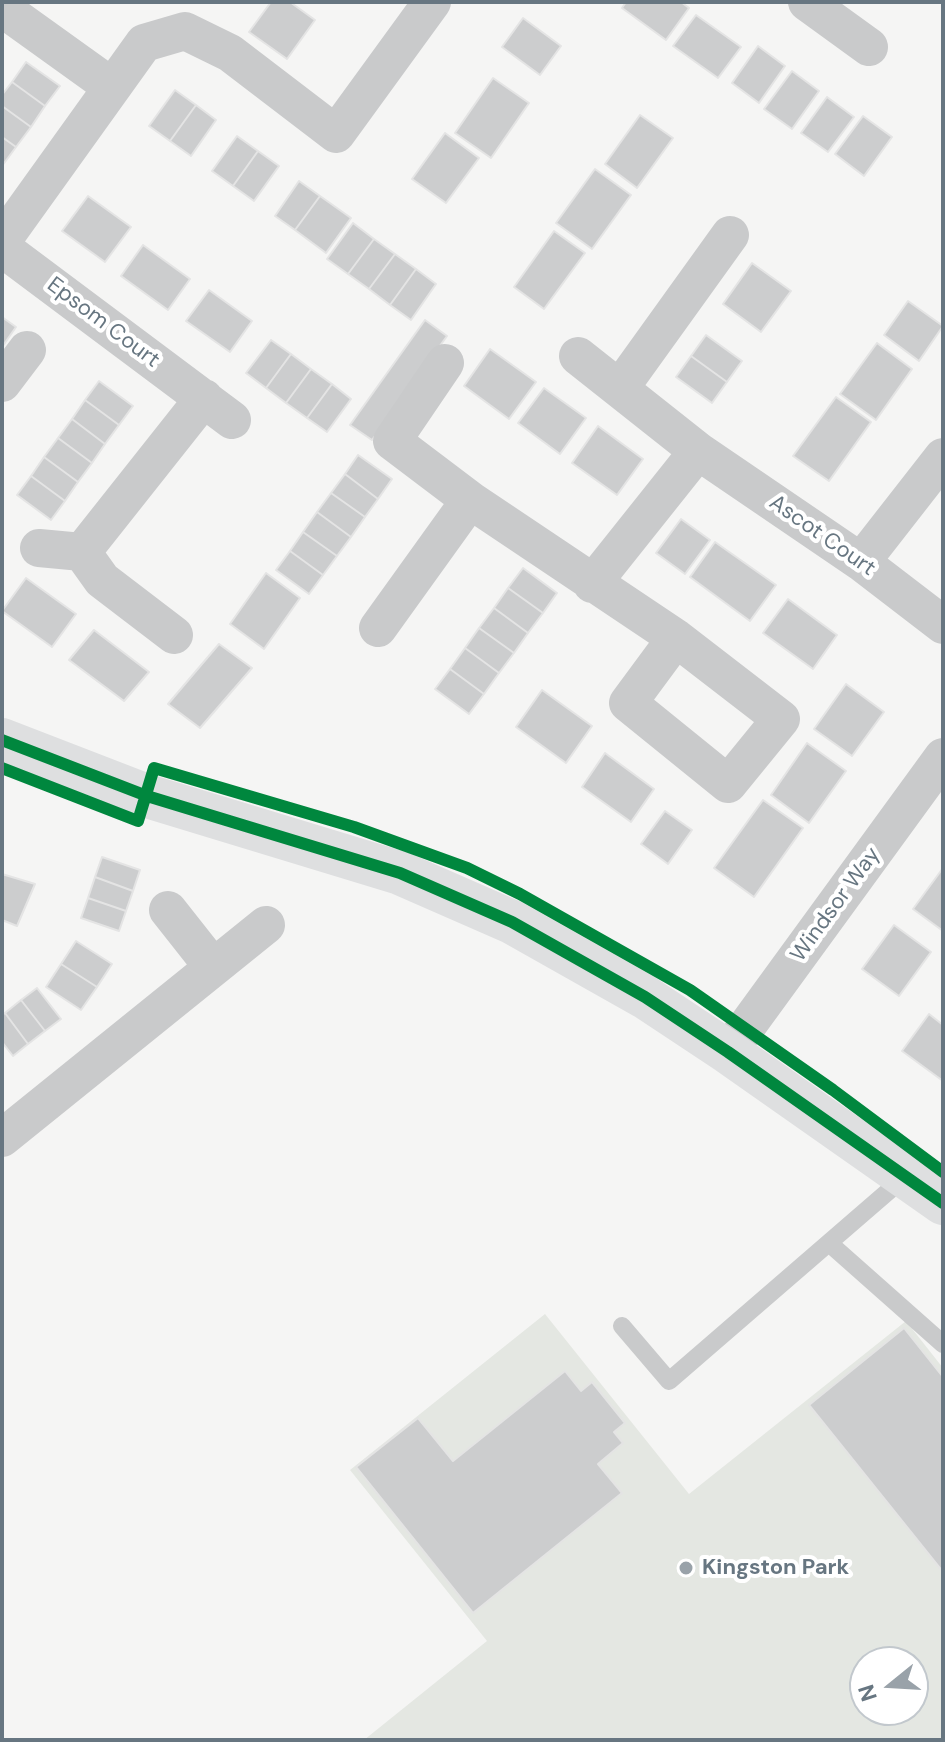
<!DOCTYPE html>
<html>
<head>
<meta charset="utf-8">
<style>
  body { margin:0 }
  #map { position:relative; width:945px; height:1742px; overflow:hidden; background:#f5f5f4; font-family:"DM Sans",sans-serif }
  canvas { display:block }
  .frame { position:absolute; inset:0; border:4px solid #677681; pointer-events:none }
  .north { position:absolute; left:849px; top:1646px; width:80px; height:80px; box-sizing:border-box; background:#fff; border:2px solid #c2c8cd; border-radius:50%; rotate:252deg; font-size:22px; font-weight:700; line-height:32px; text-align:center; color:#677681 }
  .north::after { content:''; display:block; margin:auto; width:28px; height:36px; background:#99a2a9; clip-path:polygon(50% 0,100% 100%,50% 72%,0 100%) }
</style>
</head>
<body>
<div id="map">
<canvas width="945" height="1742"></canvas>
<div class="frame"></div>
<div class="north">N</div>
</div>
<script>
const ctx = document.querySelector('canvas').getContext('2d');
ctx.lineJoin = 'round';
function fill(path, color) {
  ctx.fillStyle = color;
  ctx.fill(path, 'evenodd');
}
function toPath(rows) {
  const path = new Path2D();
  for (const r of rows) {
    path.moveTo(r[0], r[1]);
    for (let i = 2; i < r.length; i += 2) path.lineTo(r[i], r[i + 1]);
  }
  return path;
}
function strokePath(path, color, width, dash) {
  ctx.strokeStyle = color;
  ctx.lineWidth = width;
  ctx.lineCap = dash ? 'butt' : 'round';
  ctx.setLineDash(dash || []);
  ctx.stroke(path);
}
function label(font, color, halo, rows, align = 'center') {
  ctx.font = font + ' "DM Sans",sans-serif';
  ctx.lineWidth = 8;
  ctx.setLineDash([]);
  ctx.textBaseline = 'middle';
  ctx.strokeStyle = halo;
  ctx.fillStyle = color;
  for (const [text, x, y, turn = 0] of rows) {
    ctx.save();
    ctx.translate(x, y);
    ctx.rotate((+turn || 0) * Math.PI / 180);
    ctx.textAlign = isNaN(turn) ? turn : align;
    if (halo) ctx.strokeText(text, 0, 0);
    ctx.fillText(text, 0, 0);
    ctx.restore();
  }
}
const green = toPath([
  [545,1314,689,1494,906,1321,943,1368,943,1740,364,1740,487,1641,350,1470],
  [865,1662,913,1662,913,1710,865,1710]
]);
const building = toPath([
  [271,2,290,2,315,20,287,59,249,32,271,2],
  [626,2,681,2,689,8,666,40,622,8,626,2],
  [696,15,741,47,718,78,673,46,696,15],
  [523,18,561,46,540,75,502,47,523,18],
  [758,46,785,66,759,103,732,83,758,46],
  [26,62,60,86,45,106,12,82,26,62],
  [792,71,819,91,792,129,764,109,792,71],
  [493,78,529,103,491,158,455,133,493,78],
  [12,82,45,106,31,127,2,106,2,95,12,82],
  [175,90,196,105,170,141,149,126,175,90],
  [827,97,854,117,828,152,801,133,827,97],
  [196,105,216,120,191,156,170,141,196,105],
  [2,106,31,127,16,147,2,137,2,106],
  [640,115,673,138,637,188,605,164,640,115],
  [863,116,892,137,864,176,835,154,863,116],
  [445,133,479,158,446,203,412,179,445,133],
  [237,136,258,151,233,186,212,171,237,136],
  [2,137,16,147,2,166,2,137],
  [258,151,279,166,254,201,233,186,258,151],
  [595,169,631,195,592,249,556,223,595,169],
  [299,181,320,196,295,230,275,216,299,181],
  [88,196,131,227,105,262,62,231,88,196],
  [320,196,351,218,326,253,295,230,320,196],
  [353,223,374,239,348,274,327,259,353,223],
  [554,231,585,253,544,309,514,287,554,231],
  [374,239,395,254,369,289,348,274,374,239],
  [143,245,190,279,168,310,121,276,143,245],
  [395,254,416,269,390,305,369,289,395,254],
  [752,263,791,291,761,332,723,304,752,263],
  [416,269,436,284,411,320,390,305,416,269],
  [209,290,252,321,230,352,186,321,209,290],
  [908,301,943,326,919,361,884,335,908,301],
  [2,317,16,327,2,347,2,317],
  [425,320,447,336,372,440,350,425,425,320],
  [706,335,742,361,727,382,691,356,706,335],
  [271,340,291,354,266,388,246,373,271,340],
  [877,343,912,369,876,420,840,394,877,343],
  [490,349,536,382,509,419,464,386,490,349],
  [291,354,311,369,286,403,266,388,291,354],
  [691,356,727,382,712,403,676,377,691,356],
  [311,369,332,384,307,418,286,403,311,369],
  [99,381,133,406,119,425,85,400,99,381],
  [332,384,351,399,327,432,307,418,332,384],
  [544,388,586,418,560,454,518,423,544,388],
  [836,397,871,422,829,481,793,456,836,397],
  [85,400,119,425,105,444,72,419,85,400],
  [72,419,105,444,92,463,58,438,72,419],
  [598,426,643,459,617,495,572,463,598,426],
  [58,438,92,463,78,482,44,457,58,438],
  [358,455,392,479,378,499,345,474,358,455],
  [44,457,78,482,65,501,31,476,44,457],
  [345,474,378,499,365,517,331,493,345,474],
  [31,476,65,501,51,520,17,495,31,476],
  [331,493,365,517,351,537,317,512,331,493],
  [317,512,351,537,337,556,303,532,317,512],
  [681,519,710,540,685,574,656,553,681,519],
  [303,532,337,556,323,575,290,551,303,532],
  [715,542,776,585,750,621,690,577,715,542],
  [290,551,323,575,309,594,276,570,290,551],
  [523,568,557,593,543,613,508,588,523,568],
  [266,573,300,598,264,649,230,624,266,573],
  [26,578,76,614,52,647,2,611,26,578],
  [508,588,543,613,528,633,494,608,508,588],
  [788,599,837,635,813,669,763,633,788,599],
  [494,608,528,633,514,653,479,628,494,608],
  [479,628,514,653,499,673,465,648,479,628],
  [94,630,149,672,124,701,69,660,94,630],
  [219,644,252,668,200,728,168,704,219,644],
  [465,648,499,673,484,694,450,669,465,648],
  [450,669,484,694,469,714,435,689,450,669],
  [846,684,884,712,852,756,814,729,846,684],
  [542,690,592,726,566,763,516,727,542,690],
  [807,743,846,771,809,823,771,795,807,743],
  [605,753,654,789,631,822,582,787,605,753],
  [763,800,803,828,754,897,714,868,763,800],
  [665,811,692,830,668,864,641,844,665,811],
  [102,857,140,870,133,891,95,877,102,857],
  [943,868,943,931,913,909,943,868],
  [2,874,35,884,17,926,2,920,2,874],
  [95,877,133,891,126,911,88,898,95,877],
  [88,898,126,911,119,931,81,918,88,898],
  [894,925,931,952,899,996,862,969,894,925],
  [76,941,112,964,97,987,61,964,76,941],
  [61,964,97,987,81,1010,46,987,61,964],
  [37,988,61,1019,45,1031,21,1000,37,988],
  [21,1000,45,1031,28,1044,5,1013,21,1000],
  [5,1013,28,1044,13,1056,2,1042,2,1015,5,1013],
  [929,1014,943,1025,943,1081,902,1051,929,1014],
  [904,1328,943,1377,943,1572,809,1405,904,1328],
  [565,1371,581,1391,592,1382,625,1423,614,1432,623,1443,598,1464,622,1493,473,1613,356,1467,418,1418,453,1461,565,1371]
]);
const lane = toPath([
  [829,1243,943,1344],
  [622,1326,669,1381,906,1176]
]);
const street = toPath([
  [807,2,869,47],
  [2,8,112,87],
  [2,241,144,43,185,31,230,53,336,134,432,2],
  [2,248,232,420],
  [578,356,698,451,592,584],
  [445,363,392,441,470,500],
  [2,383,27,350],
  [620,388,730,235],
  [698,451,861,562,943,625],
  [39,548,82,552],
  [861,562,943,457],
  [378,628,470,500,676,638,781,719,728,784,628,703,676,638],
  [174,635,102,580,82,552,204,398],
  [168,910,213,967],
  [728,1052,943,757],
  [2,1138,266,925]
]);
const secondary = toPath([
  [2,740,147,796,400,873,512,922,645,997,728,1052,943,1203]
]);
const cycleway = toPath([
  [2,740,147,796,400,873,512,922,645,997,728,1052,943,1203],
  [2,768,138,821,154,768,354,827,467,868,520,894,690,990,833,1090,943,1172]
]);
const markers = [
  [686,1568,8,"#99a2a9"]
];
const streetNames = [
  ["Epsom Court",103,323,37],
  ["Ascot Court",822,536,35],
  ["Windsor Way",836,905,-54]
];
const poiNames = [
  ["Kingston Park",702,1568]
];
fill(green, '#e4e7e2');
fill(building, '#cccdce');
strokePath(building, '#e4e4e4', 2);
strokePath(lane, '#c9cacb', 18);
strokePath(street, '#c9cacb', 38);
strokePath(secondary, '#dedfe0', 44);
strokePath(cycleway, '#00873e', 12);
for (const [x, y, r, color] of markers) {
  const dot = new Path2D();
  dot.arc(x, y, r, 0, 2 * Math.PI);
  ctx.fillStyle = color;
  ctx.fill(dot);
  strokePath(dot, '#fff', 3);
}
label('22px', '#677681', '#fff', streetNames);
label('bold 22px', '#677681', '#fff', poiNames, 'left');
</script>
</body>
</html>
